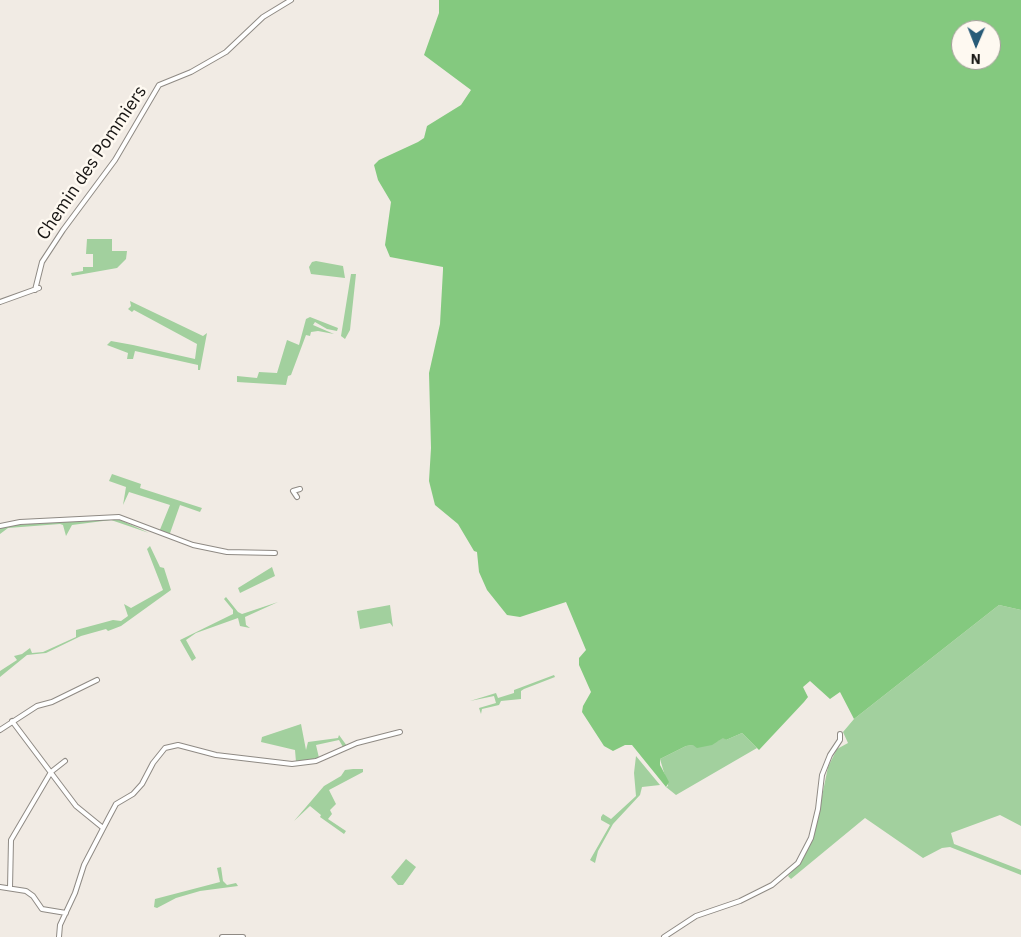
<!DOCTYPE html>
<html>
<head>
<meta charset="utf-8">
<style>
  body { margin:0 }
  #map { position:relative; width:1021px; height:937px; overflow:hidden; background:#f1ebe4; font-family:"IBM Plex Sans",sans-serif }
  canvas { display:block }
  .north { position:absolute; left:951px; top:20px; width:50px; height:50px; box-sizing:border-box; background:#fef9f1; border:1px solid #a29e99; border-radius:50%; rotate:181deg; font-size:14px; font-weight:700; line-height:20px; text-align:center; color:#181614 }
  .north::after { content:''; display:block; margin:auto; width:18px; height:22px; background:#285b78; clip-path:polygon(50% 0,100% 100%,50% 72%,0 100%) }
</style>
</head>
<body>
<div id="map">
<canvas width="1021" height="937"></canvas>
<div class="north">N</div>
</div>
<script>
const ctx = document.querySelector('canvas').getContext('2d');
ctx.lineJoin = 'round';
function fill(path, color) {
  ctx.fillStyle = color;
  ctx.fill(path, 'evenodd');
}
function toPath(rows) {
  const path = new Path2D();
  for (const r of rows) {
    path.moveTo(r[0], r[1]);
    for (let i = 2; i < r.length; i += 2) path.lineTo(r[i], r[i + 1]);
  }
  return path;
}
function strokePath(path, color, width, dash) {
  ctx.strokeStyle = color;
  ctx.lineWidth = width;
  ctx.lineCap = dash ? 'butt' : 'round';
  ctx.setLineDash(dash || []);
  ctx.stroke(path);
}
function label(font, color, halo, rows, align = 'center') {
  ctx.font = font + ' "IBM Plex Sans",sans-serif';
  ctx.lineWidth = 5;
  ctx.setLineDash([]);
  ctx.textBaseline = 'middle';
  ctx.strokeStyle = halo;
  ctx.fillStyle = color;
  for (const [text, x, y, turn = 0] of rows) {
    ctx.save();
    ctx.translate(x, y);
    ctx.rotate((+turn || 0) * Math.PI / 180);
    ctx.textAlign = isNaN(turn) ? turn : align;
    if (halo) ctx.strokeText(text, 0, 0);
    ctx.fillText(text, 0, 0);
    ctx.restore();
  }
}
const green = toPath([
  [87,239,112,239,112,251,127,251,126,259,117,268,72,276,71,273,83,271,83,267,93,267,93,254,86,254],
  [316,261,343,266,345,278,311,274,309,267,312,262],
  [351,274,356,274,350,330,345,339,341,336],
  [130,301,203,336,207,333,200,370,198,370,198,365,135,351,133,359,127,359,128,353,107,345,111,341,133,345,195,359,197,344,134,310,132,312,128,309,131,306],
  [310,317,338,328,337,331,327,329,315,322,313,325,334,334,318,331,311,332,310,336,306,335,291,375,288,376,286,385,237,382,237,376,257,378,259,372,277,373,287,340,299,345,306,319],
  [112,474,141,484,140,488,202,508,200,512,180,505,169,536,159,532,170,505,129,492,123,505,126,487,109,481],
  [118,519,149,533,111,520,72,525,66,536,63,525,60,524,8,528,0,534,0,528,11,525],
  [150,546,160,567,164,568,171,590,121,626,108,631,106,629,81,636,46,653,27,655,0,677,0,671,17,660,14,656,22,654,30,648,32,653,43,652,76,637,76,630,113,620,121,621,128,616,124,604,131,608,163,590,147,549],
  [272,567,275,576,240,593,238,588],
  [226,597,238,612,242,614,278,602,245,617,246,625,250,628,240,626,238,618,196,633,186,640,196,658,192,661,180,640,233,614,233,610,224,599],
  [390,605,393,627,390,623,360,629,357,611],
  [999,605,1021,610,1021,826,1000,815,951,833,954,844,1021,870,1021,875,950,847,942,848,923,858,865,818,791,879,788,876,804,857,814,835,828,767,837,749,848,743,843,732,854,719],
  [554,675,555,677,524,689,521,691,521,699,501,701,499,705,482,709,481,714,479,708,496,703,494,696,470,701,496,693,498,698,514,693,514,690],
  [301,724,306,750,308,742,338,738,339,735,347,746,343,747,339,740,316,745,319,758,296,762,295,750,261,742,262,737],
  [742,733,757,748,676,795,666,787,668,786,660,759,686,746,718,741,723,737,726,740],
  [636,756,660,785,642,787,640,795,613,824,598,851,595,863,590,860,610,825,601,820,601,817,603,814,611,819,636,796,634,773],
  [353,769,363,769,363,772,329,790,336,804,330,810,332,814,328,819,346,831,344,834,320,817,321,815,310,806,294,821,324,786,341,776,345,770],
  [406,859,416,867,403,885,398,885,391,877],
  [221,867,223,881,227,885,236,883,238,886,200,891,176,898,157,908,154,907,155,899,220,882,217,868]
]);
const forest = toPath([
  [439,0,1021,0,1021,610,999,605,854,719,840,692,830,699,810,681,803,687,808,697,804,702,759,750,742,733,726,740,723,738,712,745,697,748,693,745,686,746,660,759,660,765,669,782,666,787,632,745,625,745,613,751,604,746,582,712,583,706,591,692,579,665,579,658,586,650,566,602,520,617,507,615,487,590,479,572,477,552,474,551,458,524,435,505,429,481,431,448,429,373,440,324,443,270,443,267,390,257,385,245,391,202,378,180,374,165,379,160,418,142,424,138,427,126,461,105,471,90,424,55,439,13],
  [961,30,991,30,991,60,961,60]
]);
const minor = toPath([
  [35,290,42,262,63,230,115,160,159,85,191,72,226,52,263,17,291,0],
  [0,302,39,288],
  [297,497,293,491,300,489],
  [0,526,20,522,119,517,193,545,227,552,275,553],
  [12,721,76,806,103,828],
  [0,730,37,706,52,702,97,680],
  [0,887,26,891,33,896,42,909,66,913],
  [10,888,11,840,51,772,65,761],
  [59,937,60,925,75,893,84,865,108,819,116,804,133,794,142,784,153,763,165,748,178,745,216,755,292,764,316,761,357,743,400,732],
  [222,937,243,937],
  [664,937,696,916,740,901,772,885,798,863,811,838,818,809,822,775,830,755,840,740,840,734]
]);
const streetNames = [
  ["Chemin des Pommiers",92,163,-56]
];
fill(green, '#a2d09e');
fill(forest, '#84c97f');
strokePath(minor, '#8f8a84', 6);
strokePath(minor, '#fff', 4);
label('18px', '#181614', '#fef9f1', streetNames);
</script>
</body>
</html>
